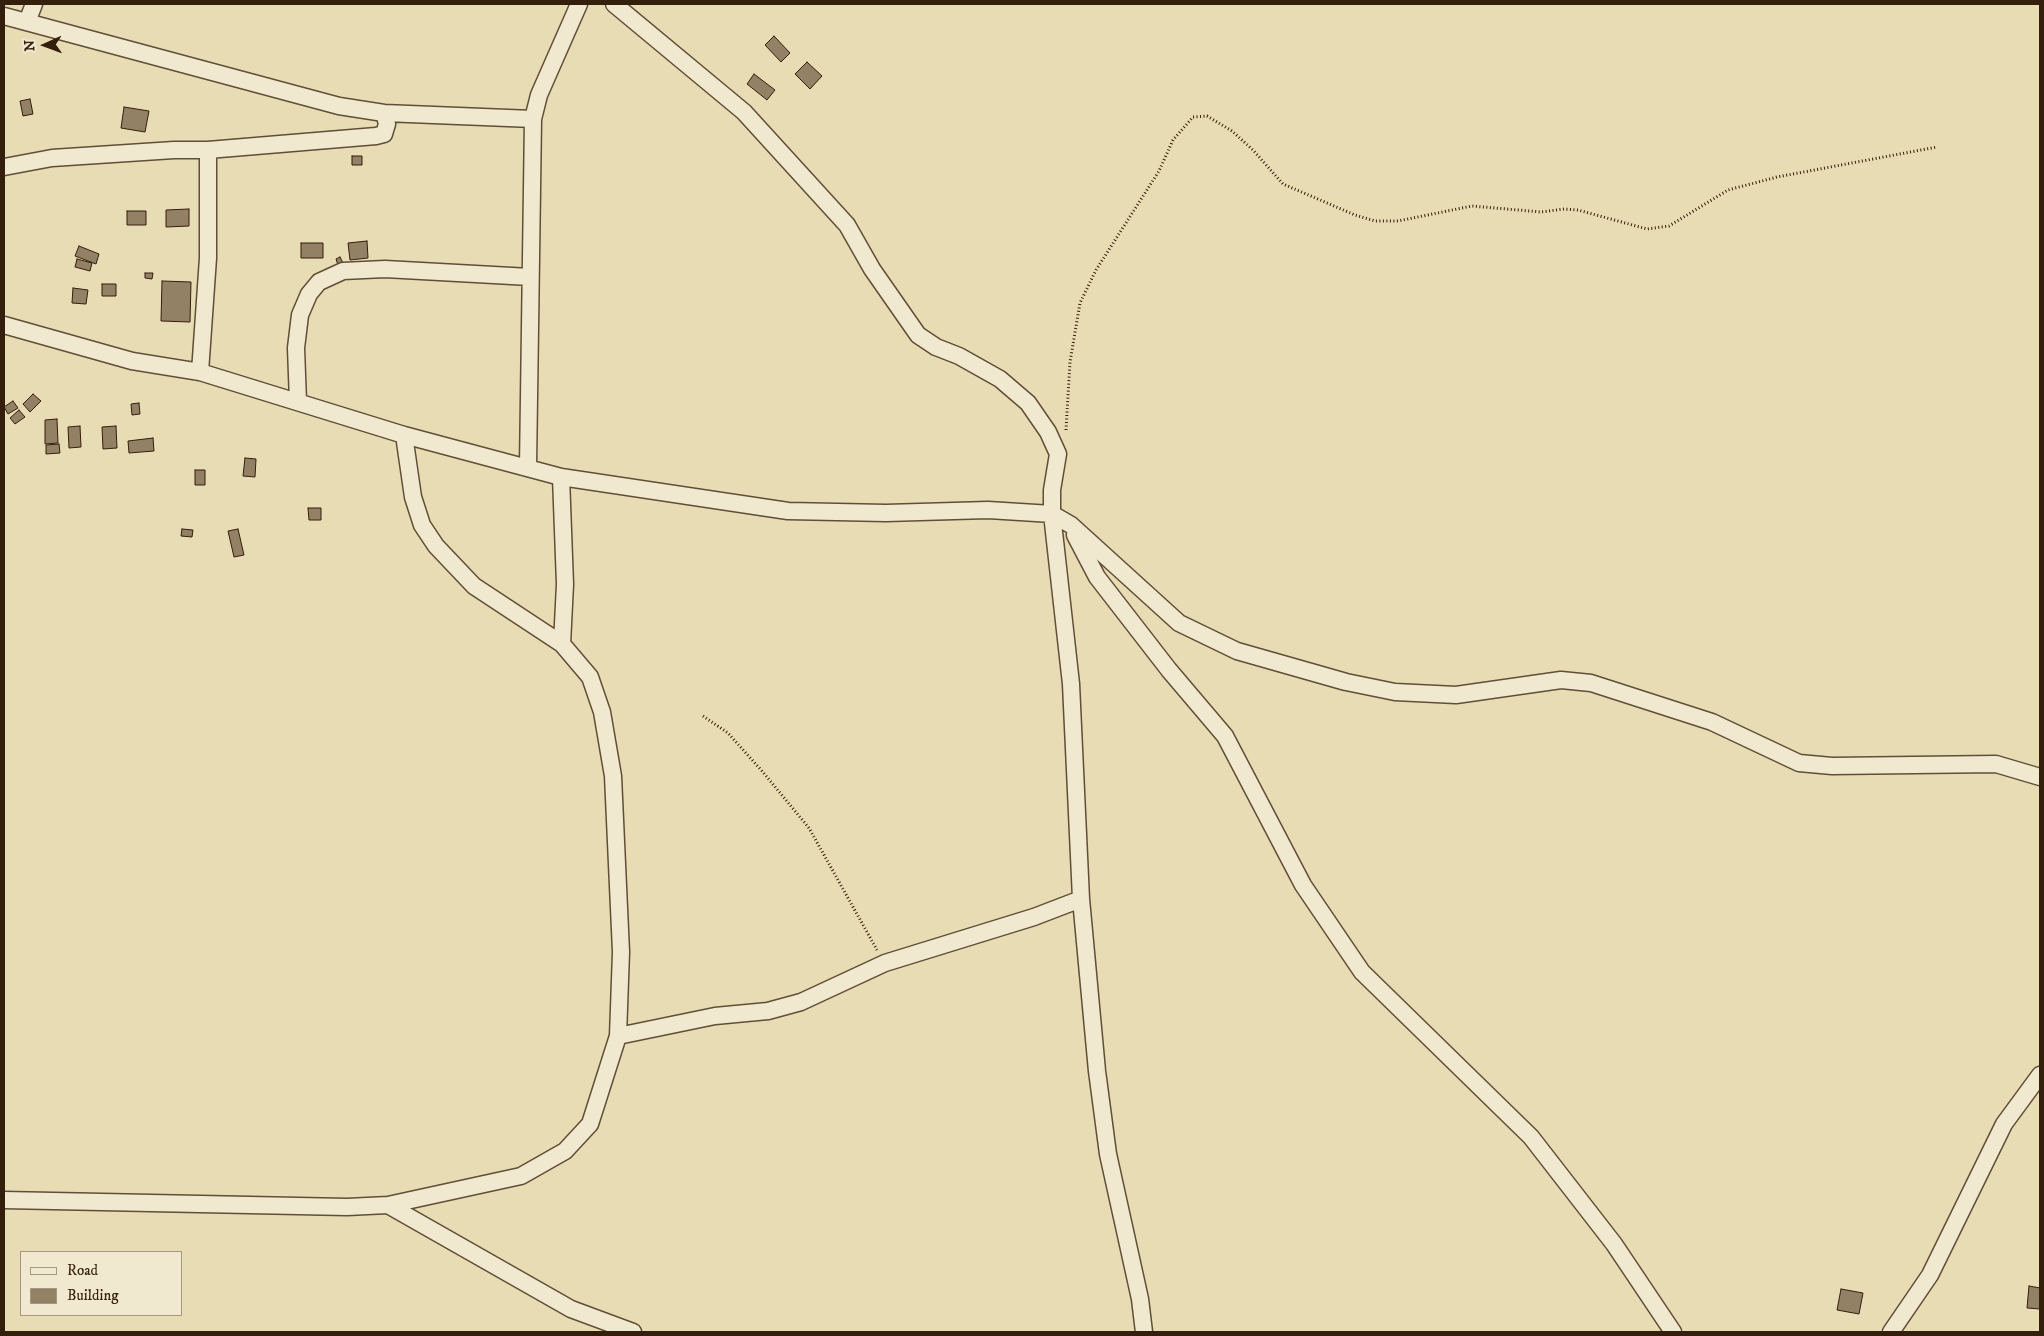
<!DOCTYPE html>
<html>
<head>
<meta charset="utf-8">
<style>
  body { margin:0 }
  #map { position:relative; width:2044px; height:1336px; overflow:hidden; background:#e8dcb5; font-family:"IM FELL DW Pica",serif }
  canvas { display:block }
  .frame { position:absolute; inset:0; border:5px solid #341e0c; pointer-events:none }
  .legend { position:absolute; left:20px; top:1251px; width:162px; height:65px; box-sizing:border-box; background:#f0e8cf; border:1px solid #a59781; margin:0; padding:6px 9px; list-style:none; font-size:15px; color:#341e0c }
  .legend li { display:flex; align-items:center; gap:10px; height:25px }
  .legend b { width:25px; border:1px solid #a59781 }
  .north { position:absolute; left:20px; top:20px; width:50px; height:50px; -webkit-text-stroke:4px #f0e8cf; paint-order:stroke; rotate:268deg; font-size:14px; font-weight:700; line-height:20px; text-align:center; color:#341e0c }
  .north::after { content:''; display:block; margin:auto; width:18px; height:22px; background:#341e0c; clip-path:polygon(50% 0,100% 100%,50% 72%,0 100%) }
</style>
</head>
<body>
<div id="map">
<canvas width="2044" height="1336"></canvas>
<div class="frame"></div>
<ul class="legend">
<li><b style="height:6px;background:#f0e8cf"></b>Road</li>
<li><b style="height:14px;background:#928164"></b>Building</li>
</ul>
<div class="north">N</div>
</div>
<script>
const ctx = document.querySelector('canvas').getContext('2d');
ctx.lineJoin = 'round';
function fill(path, color) {
  ctx.fillStyle = color;
  ctx.fill(path, 'evenodd');
}
function toPath(rows) {
  const path = new Path2D();
  for (const r of rows) {
    path.moveTo(r[0], r[1]);
    for (let i = 2; i < r.length; i += 2) path.lineTo(r[i], r[i + 1]);
  }
  return path;
}
function strokePath(path, color, width, dash) {
  ctx.strokeStyle = color;
  ctx.lineWidth = width;
  ctx.lineCap = dash ? 'butt' : 'round';
  ctx.setLineDash(dash || []);
  ctx.stroke(path);
}
const building = toPath([
  [774,36,790,53,781,62,765,45,774,36],
  [807,62,822,76,810,89,795,74,807,62],
  [754,74,775,90,767,100,747,84,754,74],
  [30,99,33,114,23,116,20,101,30,99],
  [124,107,149,111,145,132,121,128,124,107],
  [352,156,362,156,362,165,352,165,352,156],
  [189,209,189,226,166,227,166,210,189,209],
  [127,211,146,211,146,225,127,225,127,211],
  [367,241,368,258,350,260,348,243,367,241],
  [301,243,323,243,323,258,301,258,301,243],
  [79,246,99,254,96,264,75,256,79,246],
  [340,257,343,263,338,265,336,259,340,257],
  [77,259,92,263,90,271,75,267,77,259],
  [145,273,153,273,152,279,145,278,145,273],
  [162,281,191,282,190,322,161,321,162,281],
  [102,284,116,284,116,296,102,296,102,284],
  [73,288,88,290,86,304,72,303,73,288],
  [33,394,41,401,30,412,23,404,33,394],
  [13,401,18,408,8,414,4,407,13,401],
  [139,403,140,414,132,415,131,404,139,403],
  [19,410,25,417,15,424,10,418,19,410],
  [57,419,58,443,45,444,45,420,57,419],
  [80,426,81,447,69,448,68,427,80,426],
  [116,426,117,448,103,449,102,427,116,426],
  [153,438,154,451,129,453,128,441,153,438],
  [59,444,60,453,46,454,46,445,59,444],
  [245,458,256,459,255,477,243,476,245,458],
  [195,470,205,470,205,485,195,485,195,470],
  [308,508,321,508,321,520,309,520,308,508],
  [182,529,193,530,192,537,181,536,182,529],
  [238,529,244,555,234,557,228,531,238,529],
  [2029,1286,2040,1288,2040,1309,2027,1308,2029,1286],
  [1841,1289,1863,1293,1859,1314,1837,1310,1841,1289]
]);
const path = toPath([
  [1066,430,1070,362,1080,303,1096,270,1159,171,1173,140,1193,117,1207,116,1232,131,1253,150,1283,184,1355,215,1375,221,1398,221,1472,206,1541,212,1564,209,1578,210,1647,229,1669,226,1728,190,1777,177,1937,147],
  [703,716,728,733,762,771,809,828,877,950]
]);
const street = toPath([
  [614,4,744,112,847,225,872,269,918,335,936,347,959,356,1000,379,1028,403,1048,432,1058,454,1052,490,1052,514,1071,684,1081,899,1097,1071,1108,1154,1140,1299,1144,1332],
  [4,16,339,106,384,113,533,119],
  [27,22,34,4],
  [4,167,52,158,174,150,208,150,376,136,384,134,387,124,384,113],
  [4,325,132,361,200,372,404,435,561,477,788,511,886,513,988,510,1052,514,1071,525,1179,623,1237,651,1346,682,1395,692,1456,695,1561,680,1591,683,1712,722,1799,763,1832,766,1996,764,2040,777],
  [200,372,208,258,208,150],
  [298,402,296,348,300,315,309,294,319,282,343,271,385,269,530,277],
  [528,467,533,119,539,95,579,4],
  [561,477,565,584,562,644],
  [1075,535,1097,577,1169,670,1225,736,1303,885,1362,972,1531,1137,1614,1244,1673,1332],
  [618,1036,715,1016,768,1011,801,1002,885,963,1034,917,1081,899],
  [4,1200,347,1207,388,1205,521,1176,565,1151,590,1124,618,1036,621,952,613,776,602,712,590,677,562,644,474,586,436,546,422,525,413,497,404,435],
  [388,1205,571,1309,633,1332],
  [1891,1332,1930,1275,2004,1124,2040,1075]
]);
fill(building, '#928164');
strokePath(building, '#341e0c', 1);
strokePath(street, '#614e36', 19);
strokePath(path, '#341e0c', 3, [1, 2.5]);
strokePath(street, '#f0e8cf', 16);
</script>
</body>
</html>
